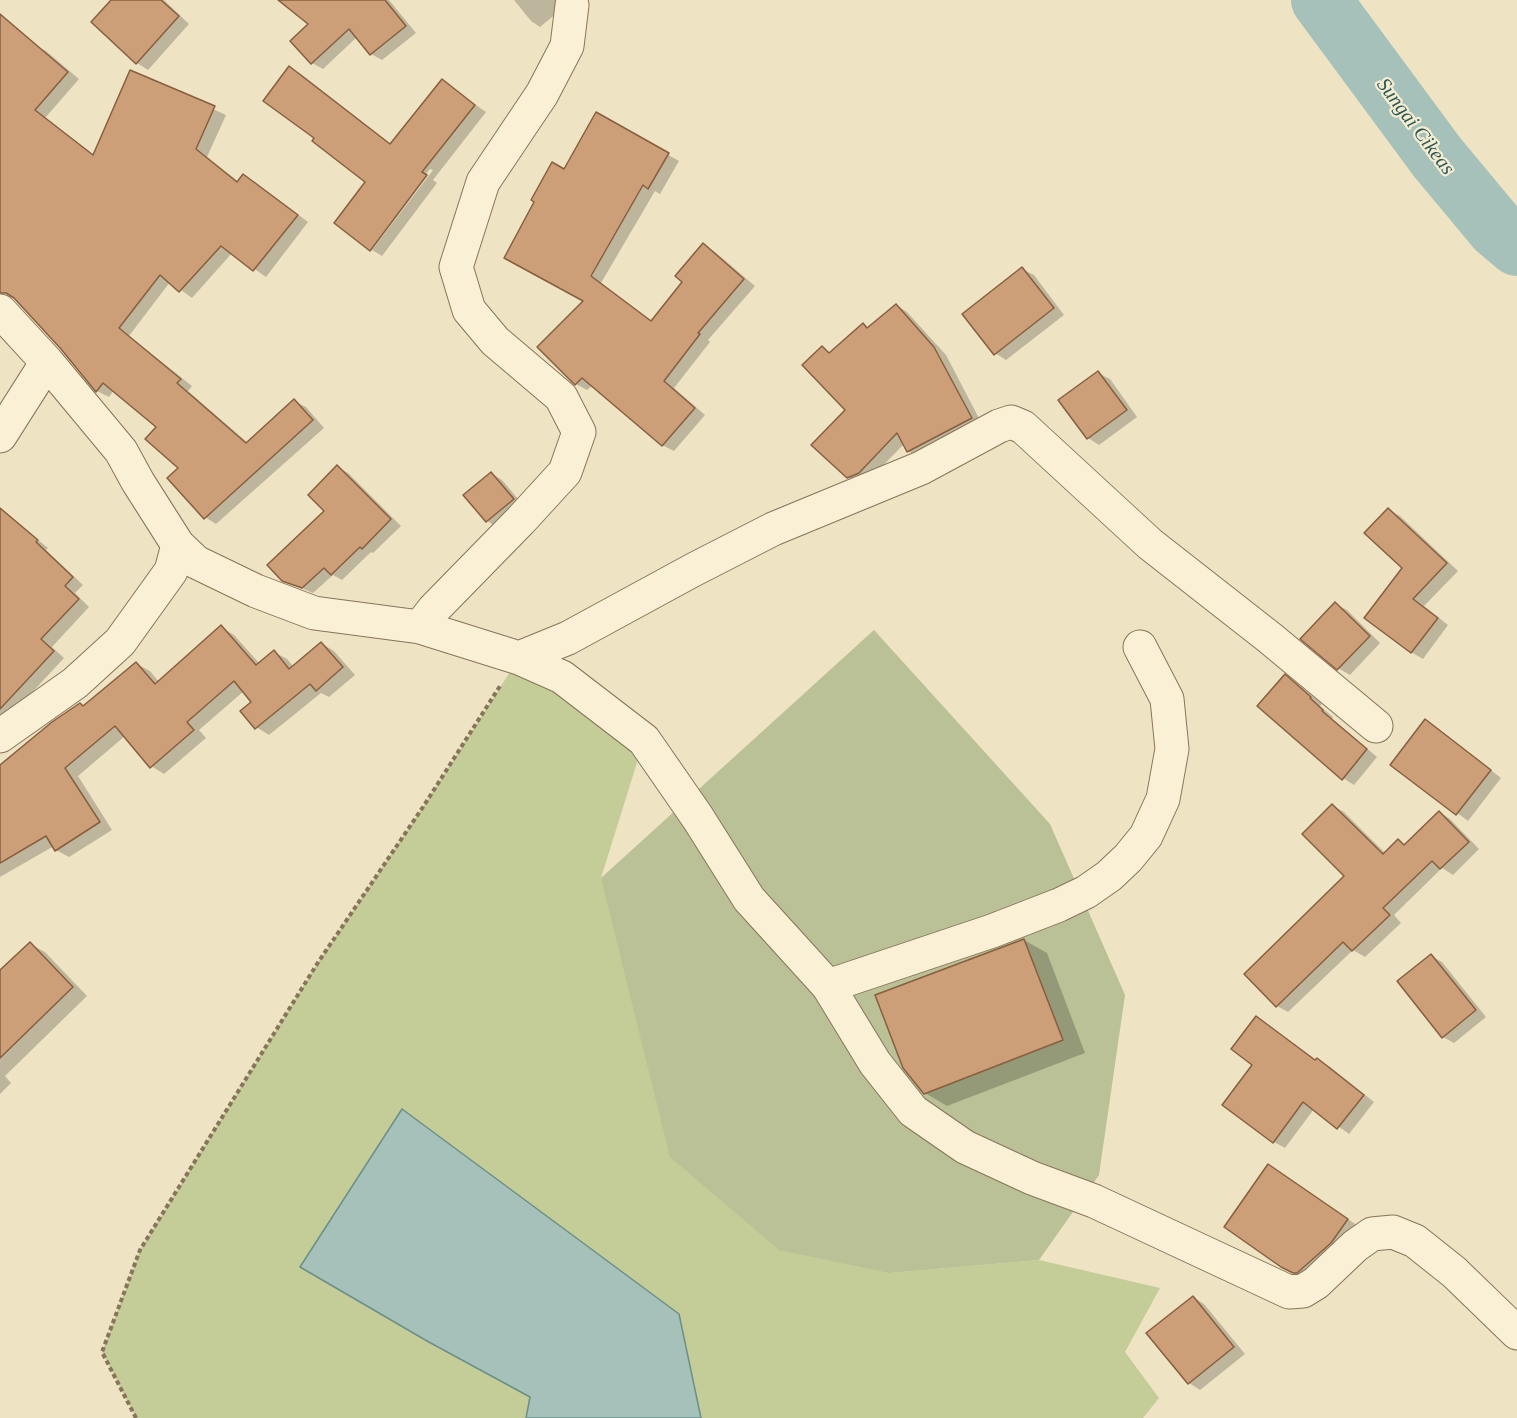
<!DOCTYPE html>
<html>
<head>
<meta charset="utf-8">
<style>
  body { margin:0 }
  canvas { display:block; background:#eee3c3 }
</style>
</head>
<body>
<canvas width="1517" height="1418"></canvas>
<script>
const ctx = document.querySelector('canvas').getContext('2d');
ctx.lineJoin = 'round';
function fill(path, color) {
  ctx.fillStyle = color;
  ctx.fill(path, 'evenodd');
}
function toPath(rows) {
  const path = new Path2D();
  for (const r of rows) {
    path.moveTo(r[0], r[1]);
    for (let i = 2; i < r.length; i += 2) path.lineTo(r[i], r[i + 1]);
  }
  return path;
}
function strokePath(path, color, width, dash) {
  ctx.strokeStyle = color;
  ctx.lineWidth = width;
  ctx.lineCap = dash ? 'butt' : 'round';
  ctx.setLineDash(dash || []);
  ctx.stroke(path);
}
function label(font, color, halo, rows, align = 'center') {
  ctx.font = font + ' "Times New Roman",serif';
  ctx.lineWidth = 4.5;
  ctx.setLineDash([]);
  ctx.textBaseline = 'middle';
  ctx.strokeStyle = halo;
  ctx.fillStyle = color;
  for (const [text, x, y, turn = 0] of rows) {
    ctx.save();
    ctx.translate(x, y);
    ctx.rotate((+turn || 0) * Math.PI / 180);
    ctx.textAlign = isNaN(turn) ? turn : align;
    if (halo) ctx.strokeText(text, 0, 0);
    ctx.fillText(text, 0, 0);
    ctx.restore();
  }
}
const green = toPath([
  [519,658,644,740,601,878,890,1273,1039,1260,1160,1288,1125,1352,1159,1398,1143,1418,701,1418,679,1314,402,1110,301,1267,427,1341,530,1397,526,1418,136,1418,102,1352,140,1250,317,964,423,807]
]);
const cemetery = toPath([
  [874,630,1050,824,1125,995,1099,1175,1039,1260,890,1273,779,1250,670,1157,601,878]
]);
const water = toPath([
  [402,1109,679,1314,701,1418,526,1418,530,1397,427,1341,300,1267,402,1109]
]);
const shadow = toPath([
  [113,0,164,0,189,24,148,70,137,63],
  [280,0,389,0,416,33,382,60,371,54,357,37,323,69,312,63,292,41,310,24],
  [514,0,566,0,563,8,540,27,531,21],
  [0,13,30,47,34,45,46,51,79,79,45,118,94,155,131,72,226,115,207,157,239,182,244,176,255,182,308,222,266,277,232,253,192,298,170,282,129,336,192,386,188,391,248,443,294,401,306,407,324,428,216,524,205,517,158,427,114,390,109,397,97,391,0,268],
  [290,68,301,74,392,145,442,81,486,112,433,180,437,183,382,256,372,250,433,170,430,169,370,248,367,182,316,138],
  [596,114,679,161,660,194,655,191,601,283,653,322,684,282,704,245,715,252,755,286,708,340,710,342,674,388,705,415,674,451,662,445,593,385,587,390,576,384,586,301,564,171],
  [1022,269,1034,275,1064,315,1006,360,995,353],
  [896,305,907,312,946,355,982,424,919,458,908,451,904,444,870,479,860,484,848,477,847,410,822,348,831,353,863,325,869,329],
  [1098,373,1110,379,1137,417,1099,445,1088,438],
  [337,467,348,473,401,526,373,553,371,552,342,580,333,575,313,593,283,580,326,511],
  [491,473,502,480,524,506,499,528,487,521,465,495],
  [0,509,48,548,46,550,83,585,75,593,89,607,52,647,64,658,0,727],
  [1388,510,1400,516,1458,571,1424,606,1448,625,1423,659,1411,652,1404,568],
  [1335,604,1347,610,1380,643,1350,675,1338,668],
  [221,627,234,635,260,664,274,652,287,659,294,667,321,643,334,651,355,675,329,697,321,693,269,735,256,727,253,702,244,691,199,730,206,738,164,774,151,766,125,736,78,776,112,830,69,857,56,850,54,846,0,877,0,767,85,707,137,664,150,671,159,682],
  [1285,676,1296,683,1322,704,1320,706,1333,717,1332,719,1377,757,1354,785,1343,778],
  [1425,721,1436,727,1501,778,1468,821,1392,764],
  [1333,806,1344,812,1386,854,1398,841,1406,845,1439,812,1450,819,1479,849,1453,875,1442,868,1394,915,1401,923,1365,957,1353,950,1288,1012,1277,1006,1346,876],
  [1024,940,1047,953,1085,1053,947,1106,925,1093],
  [30,944,45,952,87,996,5,1076,11,1083,0,1094,0,973],
  [1431,956,1442,962,1486,1017,1454,1043,1443,1037],
  [1267,1025,1317,1061,1318,1060,1329,1066,1374,1102,1349,1134,1314,1109,1285,1148,1274,1142,1254,1064],
  [1269,1166,1364,1230,1300,1277,1282,1266],
  [1193,1297,1204,1304,1245,1354,1200,1390,1189,1383,1148,1334]
]);
const river = toPath([
  [1321,0,1437,157,1497,229,1517,246]
]);
const building = toPath([
  [111,0,161,0,179,16,136,64,91,22,111,0],
  [278,0,385,0,406,26,370,55,349,29,311,64,290,41,308,24,278,0],
  [0,14,68,72,35,110,93,155,130,70,215,106,196,149,237,182,243,174,298,215,253,271,221,246,179,292,160,275,119,328,181,379,177,383,246,443,294,399,313,420,204,519,167,478,178,468,145,439,156,427,103,383,96,392,61,349,14,298,6,293,0,293,0,14],
  [289,66,390,144,442,79,475,105,422,172,427,175,370,251,334,223,365,182,312,141,314,138,263,101,289,66],
  [596,112,669,153,648,189,643,185,591,276,651,321,682,282,675,276,703,243,744,279,698,333,700,334,664,381,695,408,662,446,582,378,575,385,537,347,583,301,504,258,534,202,531,200,552,162,564,169,596,112],
  [1022,267,1054,308,994,355,962,314,1022,267],
  [896,304,934,347,972,418,907,452,897,433,859,473,847,478,811,445,845,410,802,365,822,346,829,353,863,323,867,328,896,304],
  [1098,371,1127,410,1087,439,1058,400,1098,371],
  [337,465,391,519,362,549,360,547,331,575,324,568,302,588,282,581,267,565,324,511,308,495,337,465],
  [491,472,514,499,486,522,463,495,491,472],
  [0,508,38,540,36,542,73,577,65,586,79,599,41,639,54,651,0,709,0,508],
  [1388,508,1447,563,1413,599,1438,618,1411,653,1364,618,1402,568,1364,533,1388,508],
  [1335,602,1370,636,1337,670,1300,639,1335,602],
  [221,625,256,665,274,650,289,669,321,642,343,667,316,691,310,684,255,729,240,711,251,702,234,681,187,722,194,730,150,768,115,726,65,768,100,822,55,851,46,836,0,863,0,765,52,722,80,703,83,706,136,662,155,684,221,625],
  [1285,674,1311,697,1310,698,1323,710,1322,711,1367,749,1342,780,1257,706,1285,674],
  [1425,719,1491,770,1456,815,1390,765,1425,719],
  [1332,804,1383,854,1398,839,1404,845,1439,811,1469,842,1440,869,1432,861,1383,908,1390,915,1352,951,1343,942,1276,1007,1244,974,1344,876,1302,834,1332,804],
  [1024,939,1063,1040,924,1094,903,1068,875,995,1024,939],
  [30,942,73,987,0,1058,0,970,30,942],
  [1431,954,1476,1010,1442,1038,1397,981,1431,954],
  [1256,1016,1315,1060,1317,1058,1364,1095,1337,1129,1303,1102,1273,1143,1222,1105,1252,1065,1231,1049,1256,1016],
  [1268,1164,1348,1219,1331,1243,1297,1273,1293,1273,1281,1267,1224,1227,1268,1164],
  [1193,1296,1234,1347,1188,1384,1146,1333,1193,1296]
]);
const path = toPath([
  [136,1418,102,1352,140,1250,317,964,423,807,500,686]
]);
const minor = toPath([
  [0,311,47,362,121,451,138,482,178,545,196,562,256,591,314,613,420,627,519,658,562,677,644,740,698,818,749,899,828,986,875,1063,913,1111,965,1147,1032,1178,1094,1201,1289,1292,1303,1291,1316,1283,1355,1246,1372,1234,1393,1232,1415,1241,1454,1272,1517,1333],
  [0,436,47,362],
  [420,627,434,609,521,520,565,472,579,432,561,397,495,341,469,310,456,267,483,182,542,94,567,46,572,5],
  [519,658,568,638,693,570,773,529,921,468,999,426,1011,422,1023,427,1150,544,1270,638,1376,726],
  [0,736,75,683,120,642,171,571,178,545],
  [828,986,992,931,1059,905,1086,892,1109,876,1128,858,1146,836,1163,799,1172,749,1167,699,1140,647]
]);
const waterNames = [
  ["Sungai Cikeas",1415,127,53]
];
fill(green, '#c4cc97');
fill(cemetery, '#bac196');
fill(water, '#a5c1ba');
strokePath(water, '#6c8f88', 1.5);
fill(shadow, '#0003');
strokePath(river, '#a5c1ba', 60);
fill(building, '#cc9f78');
strokePath(building, '#875f3f', 1.5);
strokePath(minor, '#88745a', 35);
strokePath(path, '#88745a', 4, [4.5, 3]);
strokePath(minor, '#f9f0d6', 33);
label('italic 20px', '#2d5857', '#f5edd2', waterNames);
</script>
</body>
</html>
